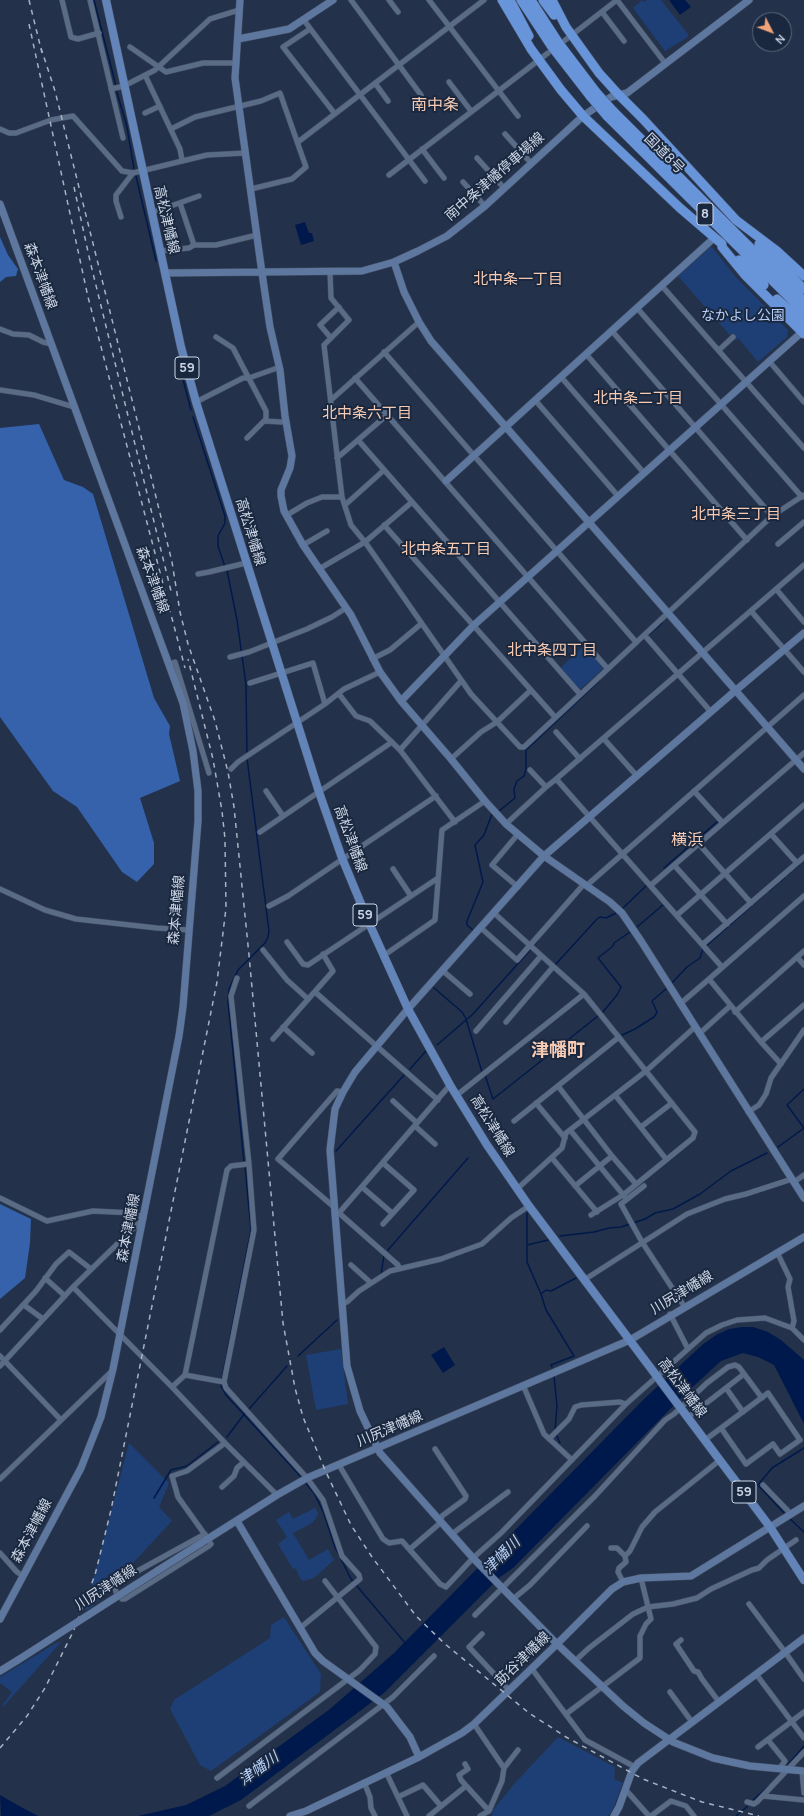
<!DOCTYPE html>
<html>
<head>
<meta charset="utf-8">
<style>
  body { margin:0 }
  #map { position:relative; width:804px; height:1816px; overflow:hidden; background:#23324a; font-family:Manrope,sans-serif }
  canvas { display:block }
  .north { position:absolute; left:752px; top:12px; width:40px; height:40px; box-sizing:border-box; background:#1a283f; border:1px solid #616d81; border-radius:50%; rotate:132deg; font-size:11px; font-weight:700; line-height:16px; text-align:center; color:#ccd5e5 }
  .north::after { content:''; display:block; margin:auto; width:14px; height:18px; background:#f0a378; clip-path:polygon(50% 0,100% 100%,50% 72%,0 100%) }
</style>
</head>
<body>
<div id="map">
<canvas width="804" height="1816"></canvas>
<div class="north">N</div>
</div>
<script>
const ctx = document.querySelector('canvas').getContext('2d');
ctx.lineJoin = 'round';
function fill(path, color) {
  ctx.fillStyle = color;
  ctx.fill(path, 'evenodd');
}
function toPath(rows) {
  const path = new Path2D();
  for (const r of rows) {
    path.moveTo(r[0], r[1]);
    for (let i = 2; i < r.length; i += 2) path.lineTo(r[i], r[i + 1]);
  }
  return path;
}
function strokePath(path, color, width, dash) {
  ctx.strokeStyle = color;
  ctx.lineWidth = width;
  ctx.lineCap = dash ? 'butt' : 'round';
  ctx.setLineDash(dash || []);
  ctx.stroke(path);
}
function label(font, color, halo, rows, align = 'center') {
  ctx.font = font + ' Manrope,"Noto Sans JP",sans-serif';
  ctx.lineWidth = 4;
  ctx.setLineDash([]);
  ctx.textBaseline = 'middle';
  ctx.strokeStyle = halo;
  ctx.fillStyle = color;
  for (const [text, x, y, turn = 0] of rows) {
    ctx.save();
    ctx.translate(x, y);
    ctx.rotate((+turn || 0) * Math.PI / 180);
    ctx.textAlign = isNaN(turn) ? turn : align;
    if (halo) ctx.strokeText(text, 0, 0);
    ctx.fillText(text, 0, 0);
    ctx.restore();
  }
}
const green = toPath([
  [642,0,644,2,647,0,661,0,688,34,688,37,665,51,633,8],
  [711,246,735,276,788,330,787,337,758,362,738,338,735,341,678,276],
  [585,645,603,669,579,690,559,669],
  [341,1349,348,1404,316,1410,306,1355],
  [129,1443,169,1483,159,1507,172,1521,92,1607,85,1611],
  [315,1508,318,1513,316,1518,312,1523,293,1533,309,1560,328,1549,334,1560,314,1578,303,1581,300,1578,296,1568,293,1569,278,1544,287,1537,276,1520,289,1512,293,1519],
  [284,1617,321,1674,320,1692,211,1771,200,1765,170,1709,174,1700,270,1638,271,1625],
  [61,1642,3,1707,2,1706,12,1692,0,1683,0,1677,56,1643],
  [558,1737,615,1767,614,1779,623,1783,612,1811,608,1816,492,1816,493,1810,515,1783]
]);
const forest = toPath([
  [0,237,8,255,18,269,16,276,6,277,0,282],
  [39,424,64,480,83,487,93,494,154,698,170,726,169,734,180,781,140,798,154,843,154,864,137,882,122,872,77,807,53,791,0,717,0,428],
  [0,1204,31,1219,30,1243,25,1278,0,1299]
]);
const water = toPath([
  [669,0,685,0,691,7,680,15],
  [305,222,309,233,312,233,314,241,301,245,295,225],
  [742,1327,753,1327,768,1332,781,1340,804,1360,804,1424,774,1365,758,1357,743,1353,721,1361,685,1394,513,1568,500,1577,384,1693,241,1800,209,1816,138,1816,186,1805,225,1786,330,1709,394,1653,642,1401,702,1345,716,1335,729,1329],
  [444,1347,455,1365,443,1373,431,1355],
  [0,1795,21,1807,38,1816,1,1816]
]);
const stream = toPath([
  [94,0,116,86],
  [116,89,127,127,134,169],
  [136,176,156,261],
  [178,360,191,410],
  [193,417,225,516,225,523,218,536,218,546,225,567],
  [227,570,237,620,246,685,247,755],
  [639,643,662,623],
  [499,811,515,798,514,789,517,781,524,776,526,769,526,750,599,681],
  [664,868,718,821],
  [793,870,800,864],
  [787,875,791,872],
  [781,881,785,877],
  [769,891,778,883],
  [623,908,647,885],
  [637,927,664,904,665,905],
  [474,931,467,925,467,921,483,882,475,845,484,835,492,814],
  [534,945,538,940],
  [706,946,765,894],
  [555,965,597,919,600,917,606,918,616,913],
  [671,984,687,967,700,958,703,949],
  [433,987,462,1012,466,1019,482,1072],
  [602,1013,617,995,621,987,598,958,613,946,614,943,630,932],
  [620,1036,635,1029,654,1017,657,1012,652,1001,667,988],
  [437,1045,473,1014,531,949],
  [410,1069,426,1051],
  [485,1075,493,1099,598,1016],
  [804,1089,787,1105,804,1128],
  [778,1147,804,1128],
  [336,1151,404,1075],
  [244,1162,228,1002,229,989,238,970,265,943,268,937,269,931,247,758],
  [527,1213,527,1262,541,1294],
  [560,1236,594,1232,609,1228,621,1227,645,1219,655,1213,673,1209,700,1194,731,1171,767,1153],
  [527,1245,548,1240],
  [388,1250,468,1158],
  [455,1256,480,1247],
  [381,1275,384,1255],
  [298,1356,337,1320],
  [552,1367,551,1365,574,1356,546,1310,541,1294,546,1290,551,1291,576,1278],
  [554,1376,557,1405,555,1430],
  [222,1379,251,1230,245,1166],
  [221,1383,221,1386,226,1395,302,1478],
  [249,1409,287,1366],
  [556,1434,560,1443],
  [227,1437,245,1413],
  [304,1481,314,1493,323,1511,335,1547,351,1579,406,1644],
  [154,1498,171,1470,187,1466,218,1442],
  [785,1514,758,1485,772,1468,804,1448],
  [789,1518,804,1532],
  [786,1767,804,1746],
  [752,1801,769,1786],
  [736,1816,750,1804]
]);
const street = toPath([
  [62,0,71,37,78,39,99,33],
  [90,0,123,138],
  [351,0,421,95],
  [389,0,398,12],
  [429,0,518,116],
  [617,0,665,63],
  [602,12,624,41],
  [303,19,425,181],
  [310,29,283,47,335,114],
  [564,41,617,0],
  [130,47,166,72,203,63,236,63],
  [145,75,180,149,182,160],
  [449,82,471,111],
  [375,83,388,101],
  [111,89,124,86,155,70,210,19,239,10],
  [145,113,160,106],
  [0,129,9,133,16,133,51,120,73,116,122,171,133,173,207,155,246,153],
  [171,129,195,117,261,101,280,93,306,167,292,179,251,189],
  [505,134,531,163],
  [298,142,484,0],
  [422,149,444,178],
  [477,158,504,188],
  [389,175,548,53],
  [463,182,485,206],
  [180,203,194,245],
  [151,213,199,196],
  [121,217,116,201,116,195,133,173],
  [160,251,189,248,194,245,216,245,257,235],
  [330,271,331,298,349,320,324,345,342,497,351,525,365,542,471,694,520,747,524,747,772,516,804,495],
  [662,286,804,448],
  [637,308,802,497],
  [0,329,13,334,29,335,43,342,51,344],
  [612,331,772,516],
  [216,337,233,348,266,411,266,419,247,438],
  [331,338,320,325,339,307],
  [719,350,733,337],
  [384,352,636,642],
  [586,354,747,540],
  [769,361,804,402],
  [561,377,644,473],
  [355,378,607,668],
  [0,390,34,395,74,407],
  [331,400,419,322],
  [535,400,618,496],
  [196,402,243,378,249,378,280,367],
  [265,421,281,422],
  [358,440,580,694],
  [337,458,387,415],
  [345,505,384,470],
  [287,515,307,503,322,497,342,497],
  [384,525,555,717],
  [778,544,804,522],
  [303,545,327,531],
  [319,569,365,542,412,502],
  [198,574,209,572,246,563],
  [776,589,804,622],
  [751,611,804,672],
  [647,638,711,712],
  [230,657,249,652,307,629,332,617,346,608],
  [372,659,390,650,421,624],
  [169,664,175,662,209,773],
  [250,683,313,663,325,704],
  [339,694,356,716,370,721,400,750,455,822],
  [556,732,580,759],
  [604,739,637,776],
  [400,750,461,681],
  [451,759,481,732,497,722,531,690],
  [231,769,238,762,325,704,344,689,380,672],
  [530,770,546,787],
  [555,780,804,565],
  [266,791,283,816],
  [694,791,723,823],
  [506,824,546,787,555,780,558,781,722,967],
  [260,832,392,742],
  [771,834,797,863],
  [699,844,751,903],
  [674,865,727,924],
  [393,869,411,896],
  [651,885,804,753],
  [586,886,804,695],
  [518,887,492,865,518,834],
  [0,889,45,910,76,919,157,928,189,930],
  [804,896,709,979,761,1042,804,1005],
  [269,906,288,896,436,796],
  [494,913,584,994,695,1132,693,1138,623,1195,591,1215],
  [677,915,804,805],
  [481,928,517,960,584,884],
  [287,942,303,964,308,965,438,878],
  [703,944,804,857],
  [263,950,287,980,308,999],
  [383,956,435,920,442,830,485,801],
  [797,957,804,965],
  [443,971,470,994],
  [237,978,231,996,249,1164,254,1230,224,1382,226,1388,307,1478,323,1500,342,1556,359,1575,360,1579,300,1628],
  [315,992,438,1100],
  [680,1004,709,979],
  [735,1012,804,951],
  [506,1022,553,967],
  [283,1027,312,1053],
  [476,1031,541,956],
  [699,1034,730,1006],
  [273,1039,333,971,323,954],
  [761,1042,781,1064],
  [558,1086,612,1156,636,1184],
  [457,1095,584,994],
  [615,1095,666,1159],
  [393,1101,417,1123],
  [536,1103,565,1138],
  [748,1112,759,1105,766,1094,771,1078,804,1030],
  [514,1121,619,1037],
  [415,1126,435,1144],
  [641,1127,672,1103],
  [570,1130,625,1197],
  [552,1158,597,1212],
  [794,1182,804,1175],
  [575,1186,612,1156],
  [644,1186,621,1204,642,1242,684,1306],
  [362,1187,392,1213],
  [517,1189,562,1148,566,1133,646,1071,695,1027],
  [0,1198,47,1221,93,1211,133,1213,144,1218,73,1287,0,1366],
  [334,1207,278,1159,337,1091,343,1092],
  [339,1213,398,1265,399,1268],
  [335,1214,339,1213,450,1085],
  [383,1224,414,1190,383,1163],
  [777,1252,790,1279,788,1287,794,1321,792,1328],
  [351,1265,371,1283],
  [45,1278,65,1296],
  [584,1280,687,1214,725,1199,746,1194,792,1179],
  [73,1287,172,1387,225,1443,277,1495],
  [342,1304,347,1302,359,1291,390,1271,441,1259,482,1244,511,1218,529,1206],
  [24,1305,43,1319],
  [670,1314,688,1349],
  [0,1330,36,1291,56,1264,69,1252,91,1269],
  [0,1356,61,1420],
  [185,1375,224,1382],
  [523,1385,544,1434,572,1460],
  [172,1387,185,1375,227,1170,231,1166,248,1164],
  [726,1388,743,1412],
  [687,1418,744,1374],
  [549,1439,569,1419,575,1407,581,1405,620,1402,626,1404],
  [705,1440,768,1393,800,1440,780,1454,773,1444,746,1464,721,1428],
  [339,1465,383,1539,389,1543,402,1541,440,1584,446,1587,473,1558,501,1533,626,1404,706,1333,722,1325,737,1320,765,1318,792,1328,804,1340],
  [0,1479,113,1370],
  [763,1485,791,1514],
  [222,1487,234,1476,237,1468,244,1462],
  [205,1534,123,1579,117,1584,115,1588,116,1592,122,1599,125,1599,209,1546,211,1544,208,1539,178,1497,172,1476,187,1471,225,1443],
  [452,1534,508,1492],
  [611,1548,617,1548,625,1556,626,1562,619,1568,618,1572,623,1582],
  [410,1549,439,1524,442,1516,465,1499,466,1496,435,1449],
  [0,1553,17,1572,23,1576],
  [625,1556,630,1551,642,1527,655,1512,720,1460],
  [513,1599,530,1585,587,1526],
  [749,1604,785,1652,804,1679],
  [475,1615,595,1496,665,1420,674,1414,707,1383,728,1367,735,1365,739,1367,762,1398],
  [482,1634,469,1647,509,1690],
  [681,1640,676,1644,694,1671,698,1672,702,1679,719,1702],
  [575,1661,589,1648,633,1614,648,1607,673,1604,697,1598,711,1589,752,1570,759,1568,767,1560,796,1540],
  [532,1669,585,1740,635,1767],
  [756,1674,804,1738],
  [670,1692,692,1722],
  [566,1714,640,1658,640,1636,646,1624,651,1619,641,1578],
  [474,1724,504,1768,502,1781,489,1811,480,1816],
  [768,1740,785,1761,779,1769],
  [758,1747,804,1712],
  [465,1764,468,1769,459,1775,461,1780,489,1811],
  [504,1768,518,1750],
  [802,1771,804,1793],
  [386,1772,407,1816],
  [217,1778,360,1670,375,1654,376,1647,325,1581],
  [364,1782,370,1797,371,1808,375,1816],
  [625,1789,649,1816],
  [763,1796,804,1800],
  [398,1797,423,1785,441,1806],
  [747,1802,754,1804,757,1802,804,1752],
  [249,1806,393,1697,434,1656],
  [429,1816,466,1786],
  [651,1816,671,1801,686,1806,694,1816]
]);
const secondary = toPath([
  [240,0,235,78,262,273,270,327,280,370,285,416,292,456,290,468,281,490,281,496,284,511,303,545,351,615,380,672,401,701,451,759,485,801,506,824,544,856,610,902,622,913,641,941,804,1198],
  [238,39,289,29,333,0],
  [0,204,183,703,193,751,198,791,198,821,183,1007,179,1036,113,1369,101,1417,81,1468,0,1619],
  [394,262,404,292,419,322,431,341,804,769],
  [165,273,362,271,394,262,418,251,447,236,485,206,583,116,611,97,627,93,749,0],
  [446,481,714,238],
  [804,633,735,691,544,856,408,1009,355,1072,343,1092,335,1109,330,1150,347,1366,360,1411,380,1453,473,1558,557,1644,623,1706,644,1723,673,1742,713,1758,750,1766,804,1771],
  [401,701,474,625,802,332],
  [237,1521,315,1653,323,1661,387,1707,410,1737,419,1757],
  [157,1571,277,1495,307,1478,630,1340,804,1237],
  [0,1671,18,1660],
  [290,1816,306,1811,419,1757,462,1733,474,1724,557,1644,612,1589,623,1582,641,1578,691,1576,804,1506],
  [614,1816,619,1807,632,1771,638,1763,804,1638]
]);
const primary = toPath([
  [106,0,181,347,196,402,319,792,342,858,369,923,408,1009,450,1085,487,1145,529,1206,770,1527,804,1580]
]);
const highway = toPath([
  [502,0,531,49,561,90,583,116,680,208,722,244,722,247,745,275,804,334],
  [510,0,529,36],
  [521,0,552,47,590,96],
  [531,0,558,42,596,92],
  [543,0,554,15],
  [552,0,566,27,599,73,618,94,643,119,736,220,777,251,804,276],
  [613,111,804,301],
  [607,116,804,312],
  [759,244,804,289],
  [739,260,764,285],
  [777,299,804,323]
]);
const rail = toPath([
  [29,0,42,53],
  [29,24,88,297,185,668],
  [41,48,55,91,141,436,172,562,180,612,188,644,215,721,228,772,234,807,249,955,283,1323,295,1388,303,1417,325,1470,351,1525,372,1557,416,1616,445,1644,529,1713,566,1737,643,1779,702,1802,759,1816],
  [74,187,90,261,171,591],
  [0,1748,27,1716,45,1688,73,1632,95,1575,111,1510,217,982,226,908,225,839,222,811,213,759,188,659]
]);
const secondaryBridge = toPath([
  [18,1660,157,1571]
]);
const highwayBridge = toPath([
  [596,92,613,111],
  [590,96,607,116]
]);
const shields = [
  [705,214,16],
  [187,368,24],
  [365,915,24],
  [744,1492,24]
];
const shieldNames = [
  ["8",705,214],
  ["59",187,368],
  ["59",365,915],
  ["59",744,1492]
];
const streetNames = [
  ["国道8号",664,154,45],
  ["南中条津幡停車場線",495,177,-41],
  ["高松津幡線",166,220,77],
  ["森本津幡線",40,276,70],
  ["高松津幡線",250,532,73],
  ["森本津幡線",152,580,70],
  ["高松津幡線",350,839,70],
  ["森本津幡線",177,910,-85],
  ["高松津幡線",492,1126,58],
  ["森本津幡線",129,1228,-79],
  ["川尻津幡線",682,1293,-31],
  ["高松津幡線",682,1388,53],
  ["川尻津幡線",390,1429,-23],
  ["森本津幡線",32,1531,-62],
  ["川尻津幡線",106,1588,-33],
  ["莇谷津幡線",523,1659,-44]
];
const parkNames = [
  ["なかよし公園",743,316]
];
const neighbourhoodNames = [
  ["北中条一丁目",518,280],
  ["北中条二丁目",638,399],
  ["北中条六丁目",367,414],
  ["北中条三丁目",736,515],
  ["北中条五丁目",446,550],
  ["北中条四丁目",552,651]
];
const waterNames = [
  ["津幡川",502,1556,-45],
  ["津幡川",259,1769,-36]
];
const quarterNames = [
  ["南中条",435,106],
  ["横浜",687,841]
];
const districtNames = [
  ["津幡町",558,1051]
];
fill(green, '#1e3f75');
fill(forest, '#3562aa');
fill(water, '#00194c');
strokePath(stream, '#00194c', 1.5);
strokePath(street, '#424e63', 6);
strokePath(secondary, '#424e63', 8);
strokePath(primary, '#424e63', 9);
strokePath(highway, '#424e63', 10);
strokePath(street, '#5a6b86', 5);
strokePath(secondary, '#5e779f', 7);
strokePath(primary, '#6284b8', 8);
strokePath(highway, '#6894da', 9);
strokePath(rail, '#a7b2c3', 1.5, [5, 5]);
strokePath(secondaryBridge, '#424e63', 8, []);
strokePath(highwayBridge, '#424e63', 10, []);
strokePath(secondaryBridge, '#5e779f', 7);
strokePath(highwayBridge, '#6894da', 9);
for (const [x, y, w] of shields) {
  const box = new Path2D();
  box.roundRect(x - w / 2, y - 11, w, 22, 3);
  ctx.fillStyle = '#1a283f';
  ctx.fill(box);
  strokePath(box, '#ccd5e5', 1);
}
label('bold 13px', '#ccd5e5', null, shieldNames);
label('14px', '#ccd5e5', '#1a283f', streetNames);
label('14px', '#b5cef6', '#1a283f', parkNames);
label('15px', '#f7cbb3', '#1a283f', neighbourhoodNames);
label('italic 15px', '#b6cff7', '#1a283f', waterNames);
label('16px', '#f7cbb3', '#1a283f', quarterNames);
label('bold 18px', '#f7cbb3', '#1a283f', districtNames);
</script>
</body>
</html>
